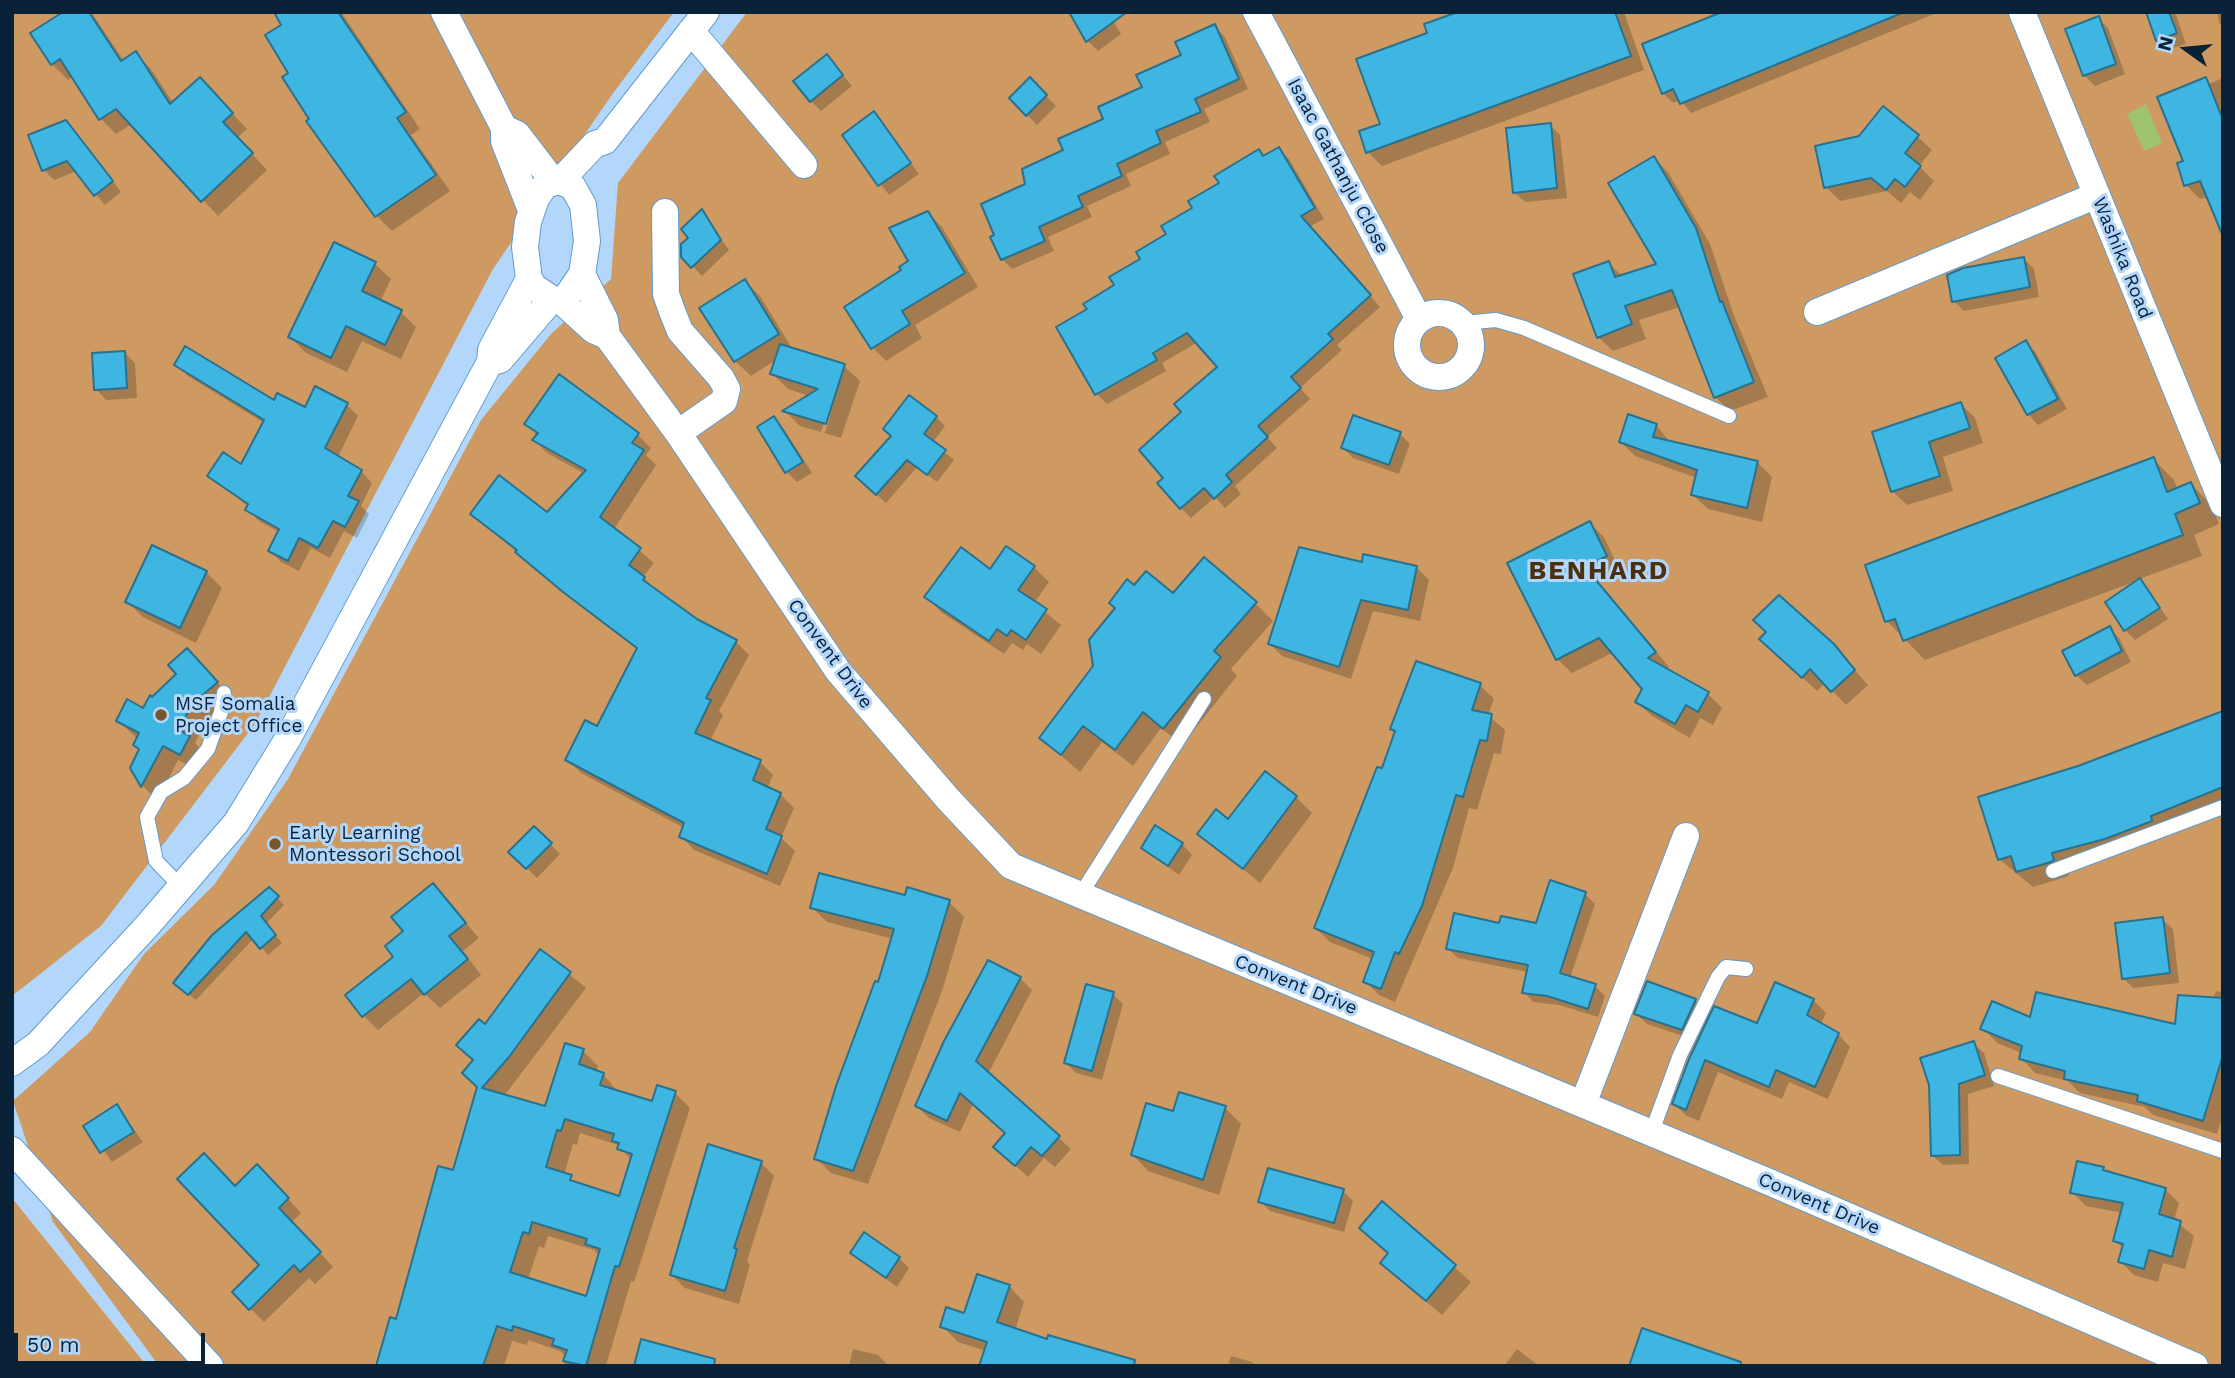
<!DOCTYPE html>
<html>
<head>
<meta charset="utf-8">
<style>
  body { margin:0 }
  #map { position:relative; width:2235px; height:1378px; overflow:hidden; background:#b3d7fa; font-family:"Work Sans",sans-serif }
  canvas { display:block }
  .frame { position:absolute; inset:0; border:14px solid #092238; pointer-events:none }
  .north { position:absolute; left:2151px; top:14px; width:70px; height:70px; -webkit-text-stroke:5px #b3d7fa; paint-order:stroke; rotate:285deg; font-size:19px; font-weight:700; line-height:28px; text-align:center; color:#092238 }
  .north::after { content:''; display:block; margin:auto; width:24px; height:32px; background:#092238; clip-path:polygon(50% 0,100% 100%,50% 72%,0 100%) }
  .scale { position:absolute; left:14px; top:1333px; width:191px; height:32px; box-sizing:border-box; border:4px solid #092238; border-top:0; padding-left:9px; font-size:21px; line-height:24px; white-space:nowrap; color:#092238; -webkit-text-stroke:5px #b3d7fa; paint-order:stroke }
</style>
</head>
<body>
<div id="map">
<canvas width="2235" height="1378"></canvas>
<div class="frame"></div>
<div class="north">N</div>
<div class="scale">50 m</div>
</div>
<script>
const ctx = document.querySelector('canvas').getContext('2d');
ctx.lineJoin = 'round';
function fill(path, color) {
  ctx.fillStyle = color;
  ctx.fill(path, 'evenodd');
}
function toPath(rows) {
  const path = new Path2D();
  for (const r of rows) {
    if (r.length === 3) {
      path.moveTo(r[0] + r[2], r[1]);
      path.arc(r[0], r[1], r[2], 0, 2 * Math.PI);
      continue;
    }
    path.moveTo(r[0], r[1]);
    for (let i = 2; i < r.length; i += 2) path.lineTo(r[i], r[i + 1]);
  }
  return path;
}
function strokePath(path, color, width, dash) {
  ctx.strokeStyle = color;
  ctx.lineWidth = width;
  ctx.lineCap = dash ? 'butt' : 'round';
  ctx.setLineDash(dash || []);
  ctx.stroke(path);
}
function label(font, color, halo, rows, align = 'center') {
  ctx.font = font + ' "Work Sans",sans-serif';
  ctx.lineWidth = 6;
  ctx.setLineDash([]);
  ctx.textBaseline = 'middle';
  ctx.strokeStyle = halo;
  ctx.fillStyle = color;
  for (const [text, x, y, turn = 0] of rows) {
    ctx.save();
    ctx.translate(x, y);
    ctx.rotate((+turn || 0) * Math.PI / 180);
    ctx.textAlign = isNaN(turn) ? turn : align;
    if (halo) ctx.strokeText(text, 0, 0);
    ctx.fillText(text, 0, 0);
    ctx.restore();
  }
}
const green = toPath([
  [12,12,674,12,611,96,493,269,255,724,101,926,12,996],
  [747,12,2223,12,2223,1366,159,1366,53,1222,13,1101,90,1032,144,954,214,885,288,779,481,420,551,334,611,279,618,183],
  [12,1198,147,1366,12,1366]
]);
const water = toPath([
  [2146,104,2162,143,2144,151,2127,114]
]);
const shadow = toPath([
  [66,12,91,12,124,61,135,53,151,69,174,104,215,95,247,129,237,138,267,170,218,216,132,124,116,134,100,118,73,76,68,80,52,64],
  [287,12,341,12,420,129,411,135,450,191,392,231,376,215,311,119,291,73,284,25],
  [1065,12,1108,12,1121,34,1098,51,1088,41,1072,14],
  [1463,12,1624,12,1644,70,1382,166,1368,152,1429,34],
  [1726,12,1939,12,1691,113,1680,100,1673,103,1663,93],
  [2148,12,2175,12,2186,44,2167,50,2157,40],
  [2217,12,2223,12,2223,27,2219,23],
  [2098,18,2108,28,2125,74,2095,86,2084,75],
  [1215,27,1225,37,1248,89,1204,109,1210,122,1165,142,1170,154,1126,174,1131,186,1087,206,1092,217,1048,237,1054,251,1012,269,1002,259,997,236,1027,185],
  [827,57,852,86,821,111,811,101],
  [2223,78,2223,230,2209,197,2200,199,2186,185,2185,162,2205,80,2209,84],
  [1030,80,1056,106,1037,125,1011,98],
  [874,113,919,174,889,195,844,135],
  [1550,125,1560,135,1567,198,1525,202,1514,192],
  [76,133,121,192,105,205,77,171,54,180,44,170],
  [1917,136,1932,150,1919,166,1934,181,1920,200,1910,192,1901,203,1887,191,1840,201,1826,187],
  [1279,149,1289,159,1324,219,1309,227,1380,307,1337,345,1342,350,1300,388,1310,399,1267,437,1277,448,1235,486,1241,494,1225,508,1215,497,1191,518,1181,508,1166,478,1184,412,1219,367,1198,342,1162,363,1166,371,1107,404,1097,394,1089,310,1258,151,1265,157],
  [1654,158,1668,172,1710,244,1733,313,1768,397,1730,411,1715,397,1680,307,1639,320,1646,339,1613,351,1598,337,1609,263,1623,277,1658,265],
  [702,212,729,250,702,276,683,256],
  [928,213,942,227,978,287,915,325,922,338,886,361,872,347,904,270,911,262],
  [334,244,375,264,391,279,380,302,401,312,416,327,401,359,362,341,347,372,306,353,290,337],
  [2024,259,2034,269,2039,297,1964,311,1954,301],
  [745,281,760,296,793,350,844,366,860,381,841,438,800,426,785,411,810,396,788,389,772,373,776,360,751,376,735,361],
  [830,406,833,406,825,433,821,432],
  [2026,342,2036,353,2067,409,2038,425,2028,414,1998,358],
  [125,353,135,363,137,398,106,400,96,389],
  [176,365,274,403,305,409,347,405,358,416,338,457,361,471,372,483,361,506,369,514,357,538,344,531,330,558,311,548,299,571,281,562,270,550,279,532,259,521,247,509,249,507,209,476,241,467,264,423,188,376],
  [1961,404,1975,418,1983,443,1943,457,1953,491,1907,505,1892,491,1874,433],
  [936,417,945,426,933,442,954,460,937,482,917,467,886,503,866,485],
  [774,418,784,429,812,473,797,482,787,472],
  [526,424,637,434,651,448,646,455,656,465,614,529,654,563,643,577,657,591,696,620,736,642,749,655,719,711,723,715,710,741,760,762,773,775,767,789,780,794,794,808,781,838,795,851,780,886,694,850,681,836,684,828,581,773,567,759,598,728,638,650,579,605,472,514,548,515,585,474,547,453,534,440,538,436],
  [1656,425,1670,442,1758,463,1772,477,1762,522,1708,509,1693,495,1697,478,1635,456,1621,442],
  [1400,434,1410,444,1399,474,1353,458,1343,448],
  [2153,459,2174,480,2178,490,2191,484,2211,505,2219,524,2194,535,2202,556,2139,579,2168,619,2135,640,2125,630,2139,580,1925,660,1887,621],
  [1589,523,1604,537,1620,571,1598,582,1669,667,1665,670,1708,694,1722,708,1713,725,1700,718,1690,738,1652,716,1637,702,1644,689,1614,652,1572,673,1557,659],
  [1364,564,1416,567,1429,580,1420,621,1373,611,1351,679,1282,656,1270,644],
  [1034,567,1049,582,1034,603,1061,625,1041,654,1027,644,1023,650,1012,643,1004,654,941,612,927,597,991,572],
  [206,572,222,588,196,643,143,617,127,602],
  [1173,596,1255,603,1273,621,1231,669,1237,676,1182,745,1161,728,1133,766,1102,742,1080,772,1041,738,1095,667],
  [2109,628,2119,638,2131,662,2087,685,2076,675],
  [1832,645,1868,685,1846,705,1825,683,1817,691,1776,653],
  [202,665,231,698,207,719,195,743,204,752,196,769,178,760,157,801,143,786,132,768,141,750,138,739,118,721,144,710,153,699],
  [1480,685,1494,699,1488,715,1505,730,1501,754,1494,753,1477,810,1469,808,1453,868,1395,1002,1379,995,1365,981,1373,959,1330,942,1316,928,1383,771,1396,734,1392,729],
  [2223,713,2223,809,2121,854,2067,869,2069,876,2033,887,1999,859,2079,768],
  [1296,797,1312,813,1260,883,1200,834],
  [534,828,560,854,537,878,511,852],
  [1182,844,1192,855,1179,875,1143,848],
  [433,885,479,938,463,951,481,975,440,1008,424,993,378,1030,364,1016],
  [269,889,284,905,266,924,282,943,268,955,254,938,196,1000,183,990],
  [1585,894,1595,904,1570,978,1595,986,1605,996,1598,1017,1559,1005,1533,1002,1524,992,1528,972,1458,958,1448,949,1501,925,1537,925],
  [906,897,949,902,964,917,942,991,868,1184,831,1173,816,1158,893,939,827,922,812,907],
  [2162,919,2173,929,2179,983,2133,988,2123,978],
  [541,951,586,988,504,1096,546,1108,583,1051,598,1066,596,1072,603,1074,618,1092,653,1103,675,1093,690,1108,634,1282,631,1281,606,1366,564,1366,566,1357,560,1351,528,1340,527,1345,512,1341,504,1366,378,1366,454,1172,479,1088,475,1061,485,1027],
  [580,1133,618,1145,632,1161,621,1198,579,1185,564,1175,573,1144,577,1145],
  [548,1236,594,1250,600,1256,587,1299,528,1279,539,1246,544,1248],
  [1020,978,1032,990,988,1074,1071,1149,1055,1167,1044,1158,1028,1177,1008,1159,1007,1134,973,1104,960,1132,929,1118,917,1106],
  [1648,984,1695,1001,1706,1011,1692,1039,1647,1024,1636,1014],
  [2216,991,2223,993,2223,1124,2220,1124,2217,1134,2153,1115,2145,1107,2080,1093,2068,1081,2035,1073,2021,1058,2022,1053,1997,1043,1983,1028,2031,1019,2177,1026,2213,999],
  [1113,994,1123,1004,1102,1080,1076,1073,1066,1063],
  [1813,1000,1826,1013,1821,1024,1838,1034,1850,1047,1828,1099,1789,1082,1782,1099,1718,1072,1699,1121,1687,1116,1674,1104,1715,1009,1758,1025],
  [1973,1043,1984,1053,1994,1086,1968,1094,1969,1164,1943,1165,1932,1155,1931,1085],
  [117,1106,143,1142,112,1162,86,1126],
  [1225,1108,1241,1124,1219,1195,1148,1171,1133,1155,1174,1113],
  [761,1163,774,1176,747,1261,750,1264,739,1304,685,1288,672,1275],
  [2103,1168,2108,1173,2165,1189,2179,1203,2174,1220,2194,1236,2185,1269,2163,1263,2158,1282,2134,1275,2120,1261,2124,1249,2115,1240,2123,1213,2086,1206,2072,1192],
  [271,1180,301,1213,292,1222,333,1267,315,1284,309,1278,264,1322,234,1292,261,1265,235,1188],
  [1343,1191,1353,1201,1344,1232,1270,1211,1260,1201],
  [1382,1204,1471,1282,1442,1315,1398,1278,1390,1254],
  [852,1253,899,1258,909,1268,897,1287],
  [1009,1286,1024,1302,1015,1330,1137,1366,981,1366,986,1351,958,1342,942,1326,965,1316],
  [853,1349,878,1355,889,1366,849,1366],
  [1517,1349,1539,1366,1504,1366],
  [1231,1356,1252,1362,1256,1366,1228,1366]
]);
const building = toPath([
  [63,12,89,12,121,61,136,51,170,104,200,77,233,113,223,122,253,153,201,202,116,109,99,120,60,59,51,65,30,33,63,12],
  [274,12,338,12,406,112,397,118,436,175,375,217,306,121,309,119,282,77,288,73,265,35,281,25,274,12],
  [1069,12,1127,12,1086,42,1069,12],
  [1458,12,1615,12,1631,56,1366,153,1359,131,1380,124,1356,59,1427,33,1424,24,1458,12],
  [1722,12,1902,12,1902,13,1680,104,1673,89,1662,94,1642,44,1722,12],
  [2146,12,2169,12,2177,33,2156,41,2146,12],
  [2099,16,2116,64,2083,76,2065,29,2099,16],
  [1215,24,1239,79,1195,99,1201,112,1156,131,1161,143,1117,164,1122,176,1078,196,1083,207,1039,227,1045,241,1001,260,990,237,994,235,981,204,1025,184,1022,169,1063,150,1058,139,1103,119,1098,107,1142,87,1136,75,1181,55,1175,42,1215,24],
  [827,54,843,75,810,102,793,81,827,54],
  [1030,77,1047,95,1026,116,1009,98,1030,77],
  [2206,77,2223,120,2222,234,2200,181,2184,186,2177,163,2183,161,2157,97,2206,77],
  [1883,106,1919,135,1905,153,1921,166,1905,187,1895,179,1886,190,1871,178,1824,188,1815,146,1859,136,1883,106],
  [874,111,911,163,878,186,842,135,874,111],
  [66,120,113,181,94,196,67,161,42,171,28,135,66,120],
  [1551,123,1557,188,1513,193,1506,128,1551,123],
  [1279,147,1315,208,1301,216,1371,295,1328,334,1333,339,1291,377,1301,388,1258,426,1268,437,1226,475,1232,482,1214,499,1204,488,1180,509,1157,483,1163,478,1139,450,1181,412,1174,404,1217,367,1187,333,1153,353,1157,360,1095,395,1056,327,1087,309,1083,304,1114,285,1109,277,1140,259,1136,252,1166,234,1161,226,1192,208,1188,201,1219,183,1214,176,1259,149,1263,156,1279,147],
  [1654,156,1696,228,1720,302,1722,301,1754,382,1714,398,1672,290,1625,306,1632,324,1597,338,1573,274,1609,261,1615,277,1656,264,1608,183,1654,156],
  [702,209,721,240,691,268,681,257,681,244,688,238,681,229,702,209],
  [928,211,965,273,902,311,910,324,871,349,844,307,901,270,899,267,908,261,889,228,928,211],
  [334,242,376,262,362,291,402,310,385,345,346,326,331,358,288,337,334,242],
  [2024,257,2030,287,1952,302,1947,275,1963,268,2024,257],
  [745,279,779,334,734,362,699,308,745,279],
  [2026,340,2058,399,2027,415,1995,358,2026,340],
  [780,344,845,364,826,424,782,411,818,389,770,374,780,344],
  [185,346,274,400,277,393,305,407,315,386,348,403,325,448,362,470,348,496,359,501,345,527,333,521,318,548,299,538,288,561,268,551,279,529,245,510,248,504,207,476,223,452,241,464,264,420,174,365,185,346],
  [125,351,127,388,94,390,92,353,125,351],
  [559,374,639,433,632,443,644,450,600,517,641,548,629,565,645,577,643,580,697,619,737,640,706,698,711,700,695,733,761,760,753,780,781,793,766,829,782,836,767,874,679,837,684,823,565,760,585,720,597,726,637,648,563,592,515,552,517,550,470,514,499,475,547,512,586,470,532,440,538,433,524,424,559,374],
  [909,395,937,416,924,434,946,450,927,475,907,460,876,495,855,476,891,436,883,429,909,395],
  [1961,402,1970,428,1929,442,1940,476,1891,492,1872,432,1961,402],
  [1628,414,1657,424,1653,437,1758,461,1747,508,1691,495,1697,470,1619,442,1628,414],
  [1353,415,1401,432,1389,465,1341,448,1353,415],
  [774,416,803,462,785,473,757,427,774,416],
  [2154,457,2167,492,2191,482,2200,503,2175,514,2183,535,1903,641,1895,619,1885,622,1865,565,2154,457],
  [1590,521,1607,556,1585,567,1656,652,1648,658,1709,692,1698,712,1686,705,1675,724,1635,702,1642,689,1599,638,1556,660,1507,563,1590,521],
  [152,545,207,571,180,628,125,602,152,545],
  [1006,546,1035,566,1018,590,1047,609,1026,640,1011,630,1007,636,997,629,989,641,924,597,961,547,990,569,1006,546],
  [1299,547,1362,562,1363,554,1417,566,1408,610,1361,600,1339,667,1268,644,1299,547],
  [1204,557,1257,602,1214,651,1221,657,1163,729,1143,712,1115,750,1083,726,1061,755,1039,738,1093,666,1089,640,1115,608,1109,603,1127,579,1134,585,1146,571,1173,593,1204,557],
  [2140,578,2160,608,2124,631,2105,602,2140,578],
  [1779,595,1834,644,1855,670,1831,692,1810,669,1802,678,1759,639,1766,632,1753,620,1779,595],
  [2110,626,2122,651,2075,676,2062,651,2110,626],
  [187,648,218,682,192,704,179,730,190,736,180,755,163,746,141,787,130,768,139,749,133,745,139,733,116,721,127,699,143,708,150,695,152,697,176,674,168,665,187,648],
  [1416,661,1481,683,1472,710,1492,714,1487,741,1480,740,1463,797,1456,795,1422,906,1399,954,1395,952,1381,989,1363,982,1374,952,1314,928,1377,767,1382,768,1395,731,1390,729,1416,661],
  [2223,711,2223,787,2151,816,2152,821,2105,839,2052,853,2054,860,2051,862,2016,872,2011,856,1998,860,1978,797,2078,766,2223,711],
  [1265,771,1297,796,1243,869,1197,834,1216,809,1228,819,1265,771],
  [1155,825,1183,843,1168,866,1141,848,1155,825],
  [534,826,552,843,526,869,508,852,534,826],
  [819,873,905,895,907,887,950,900,927,976,853,1171,814,1159,836,1086,875,981,878,982,894,929,810,908,819,873],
  [1550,880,1586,892,1560,973,1596,984,1588,1009,1547,996,1522,993,1528,965,1446,949,1454,913,1499,923,1501,916,1536,923,1550,880],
  [433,883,466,923,449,936,468,959,424,995,411,979,362,1017,345,995,393,957,385,946,403,931,391,917,433,883],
  [269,887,279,896,261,916,276,935,260,949,246,932,188,995,173,983,212,935,269,887],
  [2163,917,2170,973,2122,979,2115,923,2163,917],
  [540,949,571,972,509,1057,482,1088,545,1106,565,1043,584,1049,579,1064,604,1073,600,1085,652,1101,657,1085,676,1091,619,1267,615,1266,586,1366,563,1361,567,1350,552,1345,554,1339,513,1326,512,1331,497,1326,483,1366,376,1366,390,1317,396,1319,438,1166,453,1170,477,1087,462,1073,473,1060,456,1045,479,1019,485,1024,540,949],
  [565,1119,614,1134,612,1141,619,1143,617,1149,632,1154,619,1196,570,1180,572,1175,546,1167,557,1130,561,1131,565,1119],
  [532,1222,587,1239,585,1244,600,1249,586,1296,510,1272,523,1232,529,1234,532,1222],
  [988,960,1021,977,976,1061,1060,1136,1042,1156,1031,1147,1015,1166,993,1147,1005,1133,960,1093,947,1121,915,1106,944,1041,988,960],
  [1647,981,1696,999,1682,1030,1634,1014,1647,981],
  [1775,982,1814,999,1807,1015,1839,1033,1815,1087,1776,1070,1769,1087,1705,1060,1686,1110,1672,1104,1689,1059,1714,1006,1757,1023,1775,982],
  [1086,984,1114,992,1092,1071,1064,1063,1086,984],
  [2036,992,2175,1024,2178,995,2223,998,2223,1055,2203,1121,2137,1101,2138,1095,2064,1079,2065,1071,2019,1059,2022,1046,1980,1029,1992,1001,2030,1017,2036,992],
  [1974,1041,1985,1075,1959,1084,1960,1155,1931,1156,1929,1085,1920,1058,1974,1041],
  [1179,1092,1226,1106,1203,1180,1131,1155,1146,1103,1173,1111,1179,1092],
  [117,1104,134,1132,100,1153,83,1126,117,1104],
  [708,1144,762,1161,734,1248,737,1249,725,1291,670,1275,708,1144],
  [204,1153,235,1186,257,1164,289,1198,279,1208,321,1252,300,1272,294,1265,249,1310,232,1292,259,1265,177,1179,204,1153],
  [2077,1161,2104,1167,2103,1170,2166,1188,2159,1214,2181,1221,2172,1257,2149,1250,2144,1269,2118,1262,2123,1244,2113,1241,2123,1203,2070,1193,2077,1161],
  [1268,1168,1344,1189,1334,1223,1258,1202,1268,1168],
  [1382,1201,1456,1265,1426,1301,1380,1263,1388,1253,1359,1228,1382,1201],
  [864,1232,900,1257,886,1278,850,1253,864,1232],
  [977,1274,1010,1285,997,1322,1047,1339,1048,1335,1135,1360,1134,1366,979,1366,987,1342,940,1327,946,1307,964,1313,977,1274],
  [1642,1328,1741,1362,1741,1366,1629,1366,1642,1328],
  [641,1339,715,1359,714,1366,634,1366,641,1339]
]);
const lane = toPath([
  [1463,323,1496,320,1524,328,1729,416],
  [2053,871,2223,807],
  [181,887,156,861,147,817,161,792,184,778,208,749,221,712,224,693],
  [1079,897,1204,699],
  [1998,1076,2223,1151],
  [1651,1134,1680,1055,1718,977,1726,967,1746,969]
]);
const street = toPath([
  [444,12,504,128],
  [1256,12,1419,319],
  [2022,12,2223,504],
  [691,31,804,165],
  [504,128,504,141,531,210],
  [504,128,517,134,553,181],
  [605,141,706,12],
  [560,181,595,144,605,141],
  [665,212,666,294,672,311,680,331,721,378,727,389,724,401,678,433],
  [582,274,605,320,607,336,678,433,838,671,948,799,1011,866,1769,1182,2195,1366],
  [560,300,593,330,607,336],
  [1817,312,2097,195],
  [1439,345,32],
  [491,362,500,360,552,299,560,300,567,296,582,274,587,241,583,205,573,187,560,181,545,185,536,199,528,222,525,247,529,279,534,287,552,299],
  [12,1063,38,1044,147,926,236,823,287,740,490,362,491,350,529,279],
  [1583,1104,1686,836],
  [12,1150,210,1366]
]);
const markers = [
  [161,715,7,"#79562e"],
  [275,844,7,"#79562e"]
];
const streetNames = [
  ["Isaac Gathanju Close",1338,166,62],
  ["Washika Road",2122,258,68],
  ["Convent Drive",830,654,54],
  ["Convent Drive",1296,985,22],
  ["Convent Drive",1819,1204,23]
];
const poiNames = [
  ["MSF Somalia",175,704],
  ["Project Office",175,726],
  ["Early Learning",289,833],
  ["Montessori School",289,855]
];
const districtNames = [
  ["BENHARD",1599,571]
];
fill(green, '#ce9a62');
fill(water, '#9ec36c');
fill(shadow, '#0003');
fill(building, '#3fb6e2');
strokePath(building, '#29718c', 2);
strokePath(lane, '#5f9bd1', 16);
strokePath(street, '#5f9bd1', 28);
strokePath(lane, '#fff', 14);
strokePath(street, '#fff', 26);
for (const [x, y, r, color] of markers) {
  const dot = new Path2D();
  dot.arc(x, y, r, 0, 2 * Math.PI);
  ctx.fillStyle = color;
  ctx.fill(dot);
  strokePath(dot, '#b3d7fa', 2.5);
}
label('19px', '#092238', '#b3d7fa', streetNames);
label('19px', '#092238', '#b3d7fa', poiNames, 'left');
ctx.letterSpacing = '2px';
label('bold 26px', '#4c3111', '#b3d7fa', districtNames);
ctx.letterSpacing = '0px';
</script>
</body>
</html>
